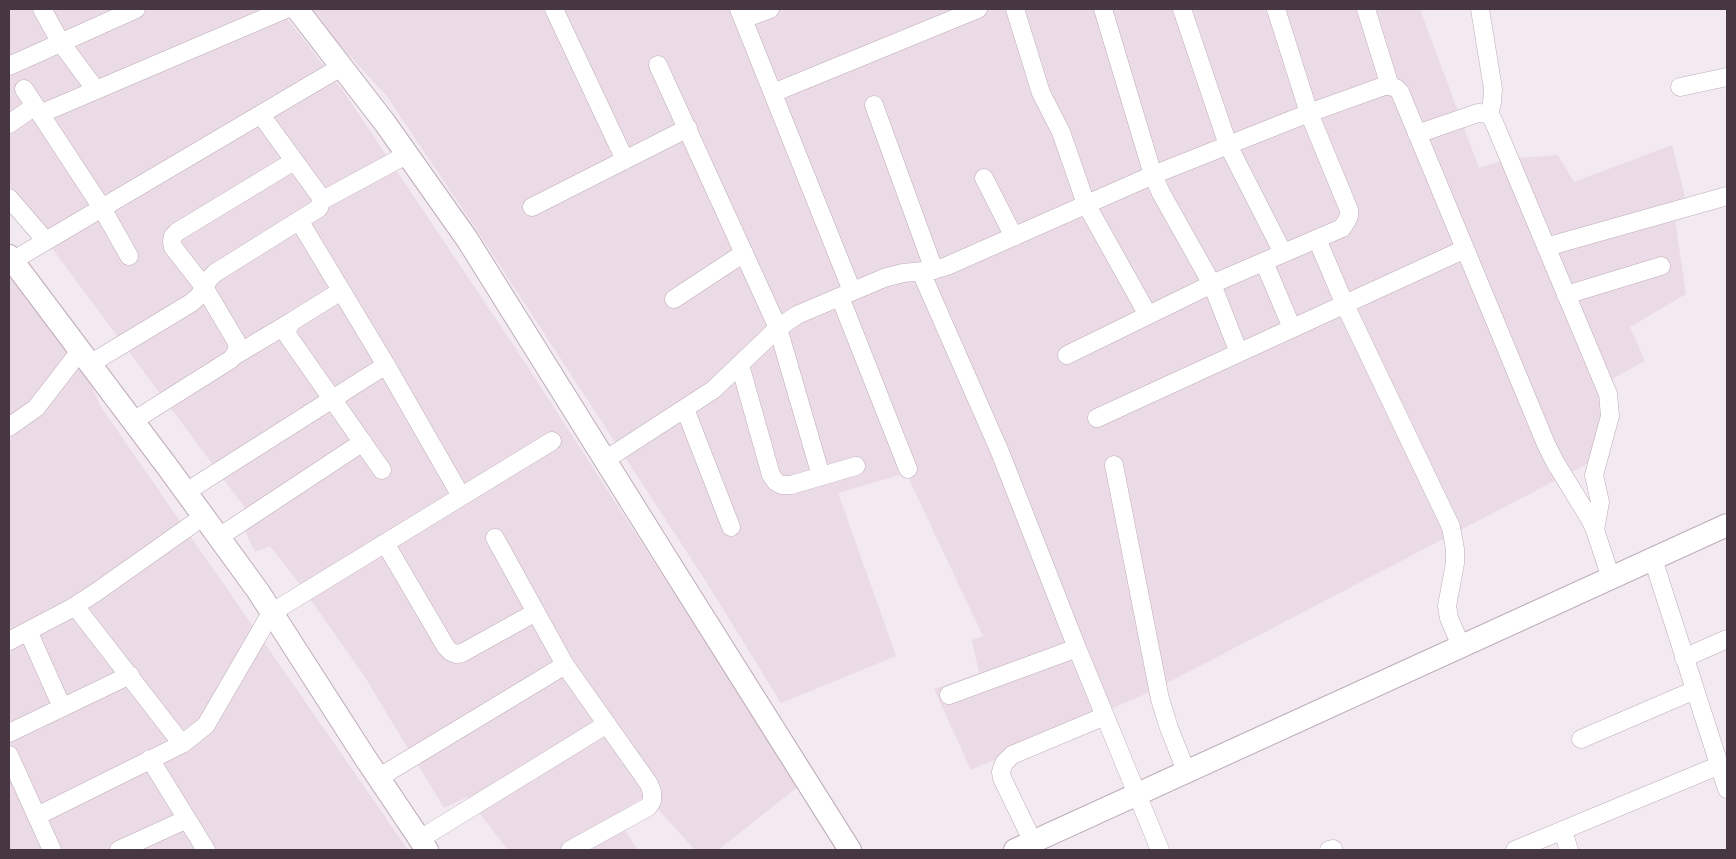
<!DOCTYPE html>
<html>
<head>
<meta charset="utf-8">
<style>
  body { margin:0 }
  #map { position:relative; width:1736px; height:859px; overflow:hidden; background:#f3e9f0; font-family:Montserrat,sans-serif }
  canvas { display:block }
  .frame { position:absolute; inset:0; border:10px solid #463743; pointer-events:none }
</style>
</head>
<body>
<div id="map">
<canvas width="1736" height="859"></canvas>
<div class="frame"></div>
</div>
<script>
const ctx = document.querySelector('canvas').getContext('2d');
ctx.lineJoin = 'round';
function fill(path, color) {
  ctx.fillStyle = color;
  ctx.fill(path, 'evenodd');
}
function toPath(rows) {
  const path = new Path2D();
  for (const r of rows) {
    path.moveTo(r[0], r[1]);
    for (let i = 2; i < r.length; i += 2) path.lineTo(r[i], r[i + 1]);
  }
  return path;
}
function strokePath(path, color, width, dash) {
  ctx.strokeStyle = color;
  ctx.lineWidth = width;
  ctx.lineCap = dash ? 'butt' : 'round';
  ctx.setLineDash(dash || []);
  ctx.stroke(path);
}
const residential = toPath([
  [9,9,280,9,344,92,520,355,799,786,718,850,695,850,646,796,615,815,638,850,508,850,467,797,444,808,363,674,295,578,270,546,255,552,243,527,254,520,54,251,9,193],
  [309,9,1420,9,1479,168,1506,159,1558,155,1574,182,1672,145,1685,197,1674,213,1686,294,1630,327,1645,361,1606,382,1609,397,1595,445,1587,464,1152,691,971,770,934,689,979,673,972,640,983,636,906,473,838,493,896,656,781,703,705,580,476,229,386,95,318,22],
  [9,246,54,303,101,407,408,850,9,850]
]);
const minor = toPath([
  [42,9,61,43,96,90],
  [554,9,625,160],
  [739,9,852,291],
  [1015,9,1041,93,1061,132,1086,204,1148,315],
  [1103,9,1153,175,1161,193,1212,284,1239,353],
  [1182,9,1228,145,1283,253],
  [1366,9,1390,86],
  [1480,9,1493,89,1492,103,1489,114],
  [743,19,770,9],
  [658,65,778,328,821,476],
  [9,66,136,9],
  [1680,87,1727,77],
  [24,89,102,208,129,256],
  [773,93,978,9],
  [874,105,934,270],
  [40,114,286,9],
  [9,124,35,106],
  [1417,134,1478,113,1489,114,1493,120,1608,394,1610,416,1594,475,1600,502,1595,530],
  [984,178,1014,237],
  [9,198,46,241],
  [321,201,408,154],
  [532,207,688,128],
  [300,222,386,365,461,496],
  [1317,239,1345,305,1451,527,1455,549,1455,563,1447,606,1449,618,1461,646],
  [1546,247,1727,196],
  [12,261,341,67],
  [1264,262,1292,328],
  [921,272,1000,452,1077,648],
  [341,291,291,322,287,331,288,336,382,470],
  [1566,295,1661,266],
  [840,297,908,469],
  [674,299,744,253],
  [1067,355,1212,284,1342,228,1346,222,1349,216,1349,210,1309,113,1276,9],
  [234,356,291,322],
  [90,364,191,303,199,296,209,279,215,273,319,208,321,201,320,196,261,115],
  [740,365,771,475,776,482,782,485,791,485,856,466],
  [685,409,731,527],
  [1097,418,1465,249],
  [133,421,230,360,234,356,238,348,236,341,204,287,173,247,172,242,173,236,177,232,294,161],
  [9,427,36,408,80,351],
  [605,460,713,390,778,328,797,315,884,278,903,273,934,270,947,266,1153,175,1309,113,1384,86,1390,86,1396,88,1400,92,1546,444,1555,462,1590,519,1595,530,1611,578],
  [1114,465,1160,699,1169,728,1186,771],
  [186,492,386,365],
  [219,537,363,442],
  [495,538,565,665,649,784,652,792,652,801,648,807,570,850],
  [385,543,446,647,451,652,456,654,462,653,536,612],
  [1653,559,1727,789],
  [75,606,182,744],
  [28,631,62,707],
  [9,641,70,609,95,593,204,516],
  [1684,658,1727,639],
  [949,695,1077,648,1160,850],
  [9,733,130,675],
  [1581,739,1695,690],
  [9,755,52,850],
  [150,759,206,850],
  [378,778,565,665],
  [37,816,182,744,195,734,206,725,271,613,552,441],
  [1563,831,1569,850],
  [420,839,607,724],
  [1033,842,1002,778,1001,772,1004,763,1012,755,1105,716],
  [119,850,187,819],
  [1329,850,1333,849],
  [1515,850,1720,765]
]);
const tertiary = toPath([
  [297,9,385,123,467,239,670,564,850,850],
  [9,256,169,469,258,591,364,756,427,850],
  [1015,850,1727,525]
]);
fill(residential, '#ebdbe6');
strokePath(minor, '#beacb9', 19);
strokePath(tertiary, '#beacb9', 24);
strokePath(minor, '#fff', 18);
strokePath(tertiary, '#fff', 22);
</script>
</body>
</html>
